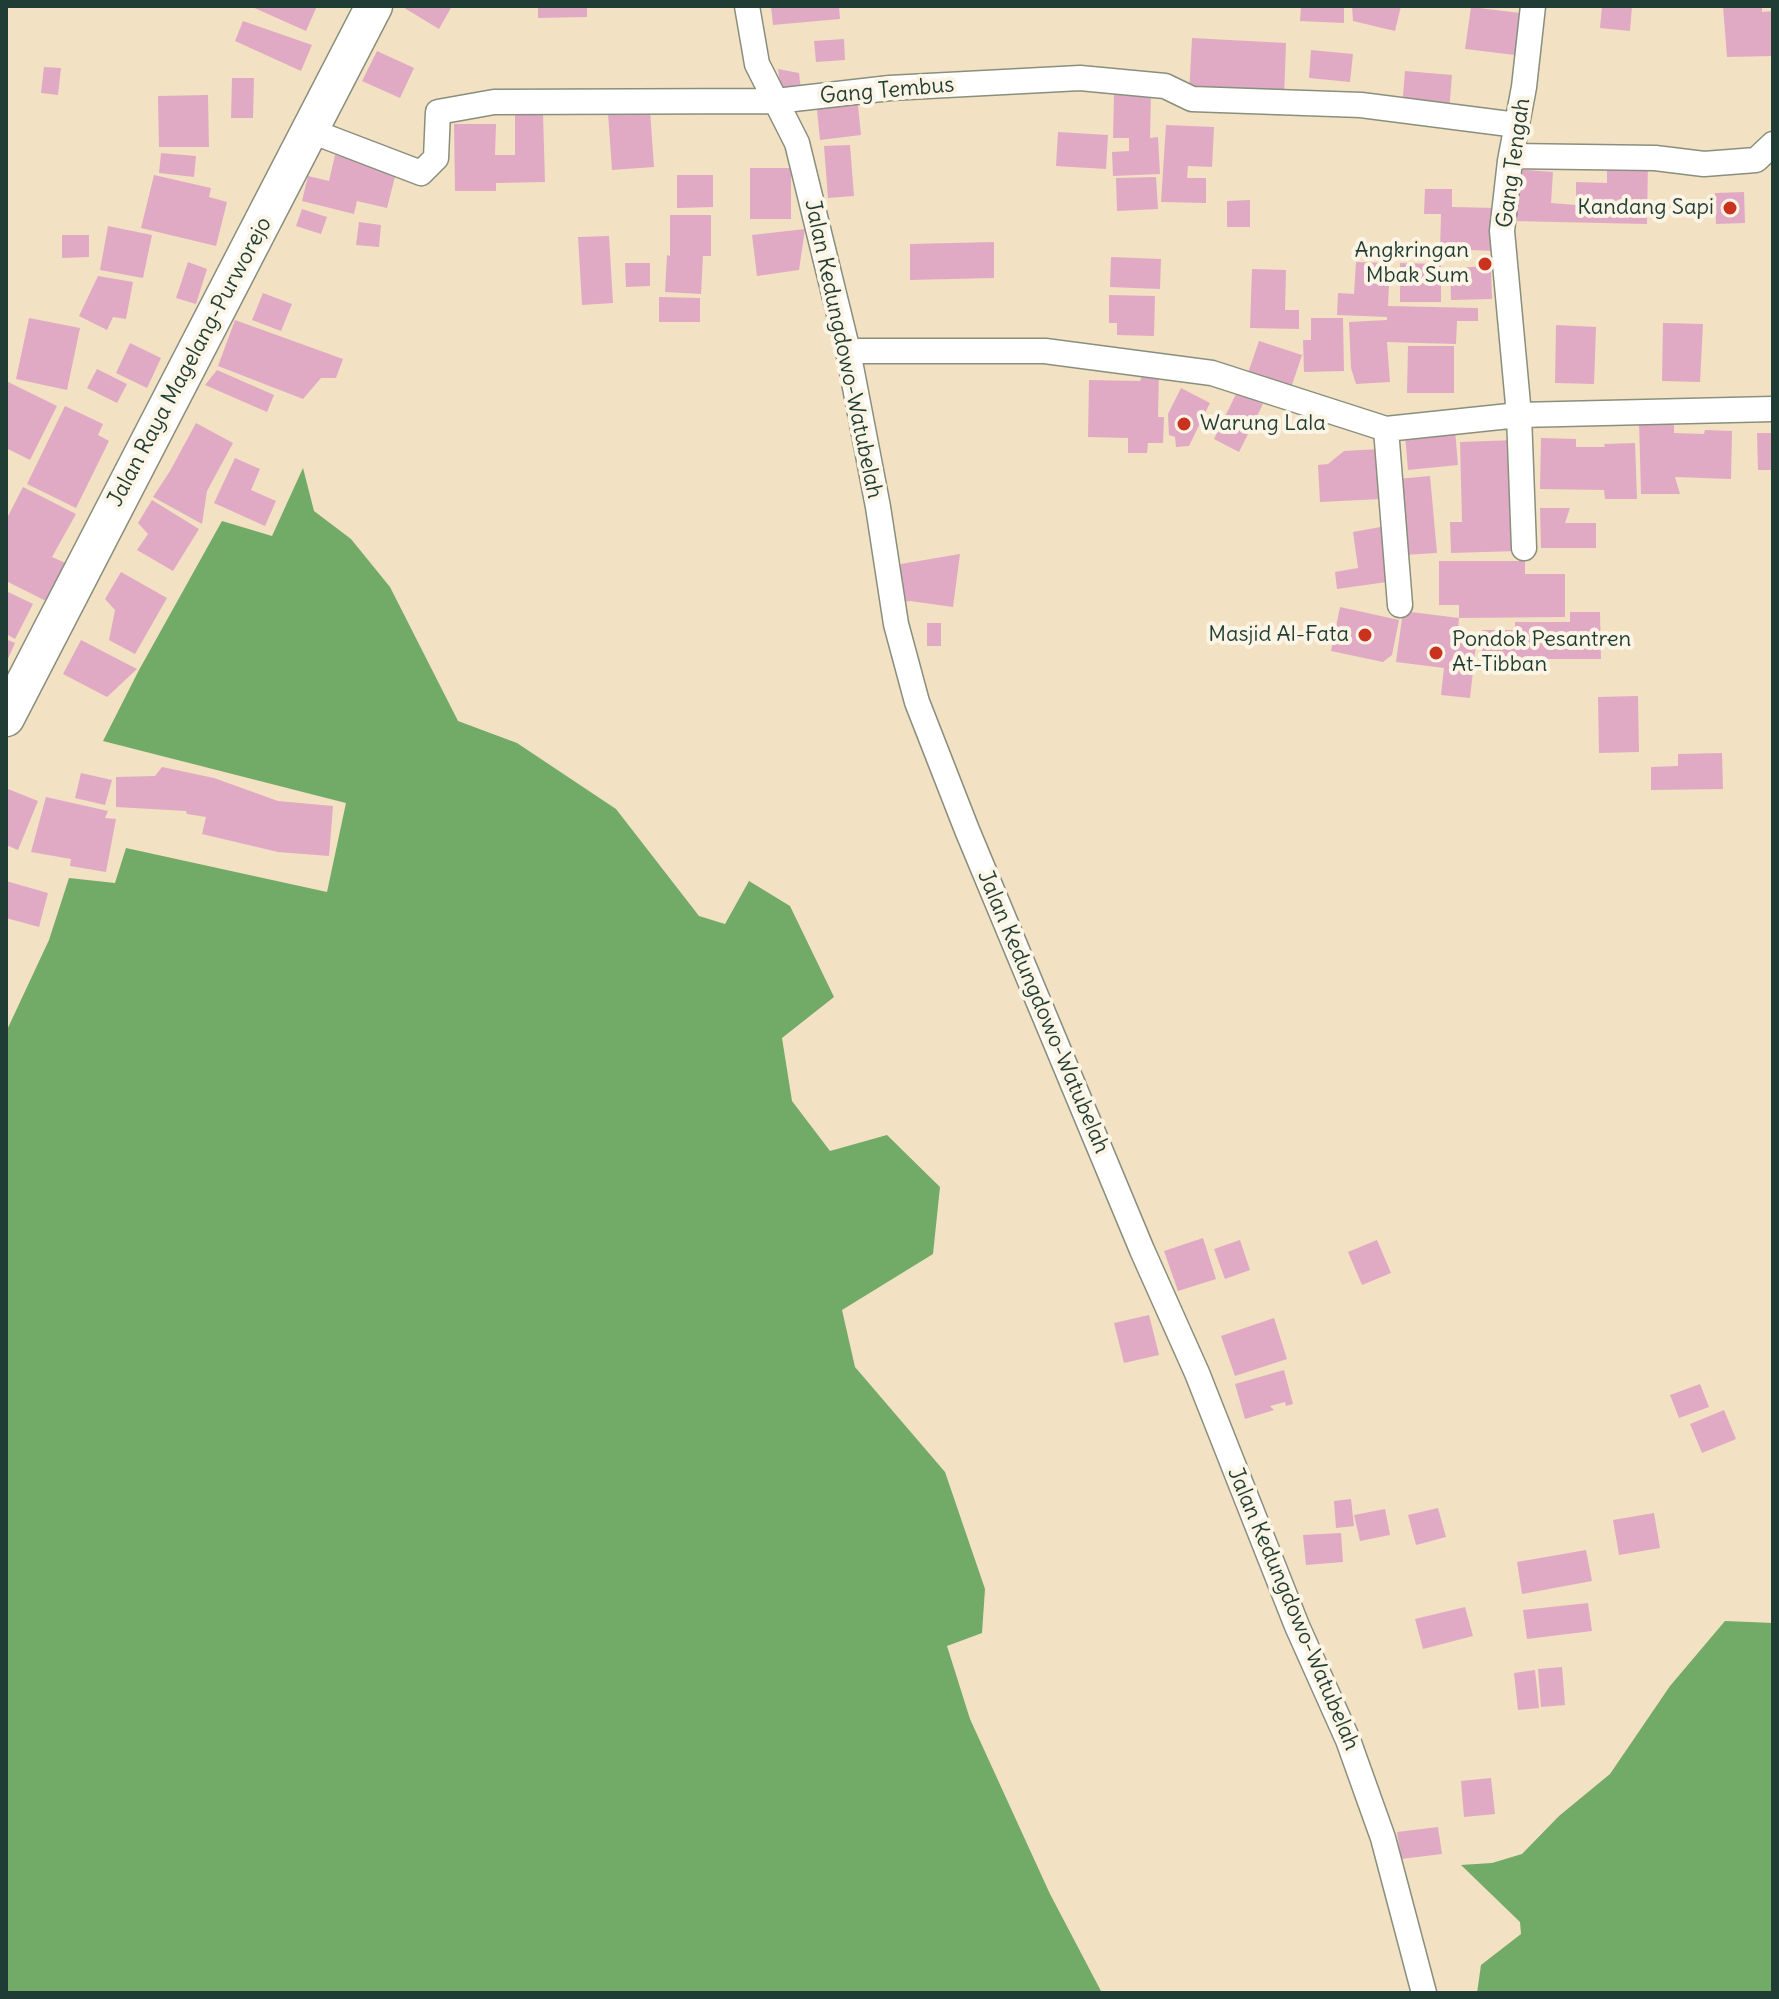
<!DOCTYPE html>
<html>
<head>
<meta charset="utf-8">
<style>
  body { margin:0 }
  #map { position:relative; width:1779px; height:1999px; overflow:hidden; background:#f3e1c3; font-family:Delius,sans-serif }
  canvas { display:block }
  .frame { position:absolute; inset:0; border:8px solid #1f3d34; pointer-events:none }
</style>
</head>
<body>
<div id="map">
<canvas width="1779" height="1999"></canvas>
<div class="frame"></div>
</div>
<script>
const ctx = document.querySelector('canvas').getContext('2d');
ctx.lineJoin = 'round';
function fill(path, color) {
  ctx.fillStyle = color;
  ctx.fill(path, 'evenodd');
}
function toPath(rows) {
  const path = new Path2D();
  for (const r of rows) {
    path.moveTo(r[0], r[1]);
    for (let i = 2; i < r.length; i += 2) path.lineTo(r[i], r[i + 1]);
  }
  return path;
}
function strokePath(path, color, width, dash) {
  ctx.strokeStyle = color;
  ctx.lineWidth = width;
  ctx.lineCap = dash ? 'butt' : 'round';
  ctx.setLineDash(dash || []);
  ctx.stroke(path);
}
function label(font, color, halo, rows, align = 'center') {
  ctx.font = font + ' Delius,sans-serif';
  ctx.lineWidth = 8;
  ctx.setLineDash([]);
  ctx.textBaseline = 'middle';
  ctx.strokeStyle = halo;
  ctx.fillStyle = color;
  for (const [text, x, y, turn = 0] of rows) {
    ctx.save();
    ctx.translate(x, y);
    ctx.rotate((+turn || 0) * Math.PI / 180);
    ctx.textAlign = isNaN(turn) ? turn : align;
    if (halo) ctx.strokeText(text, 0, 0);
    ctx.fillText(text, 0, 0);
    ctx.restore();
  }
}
const forest = toPath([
  [303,468,314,511,351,539,390,587,458,721,517,743,616,809,699,916,725,924,749,881,790,906,834,997,782,1038,792,1101,830,1151,887,1135,940,1187,933,1254,842,1310,855,1367,945,1472,985,1589,982,1633,947,1646,970,1719,1050,1894,1102,1993,6,1993,6,1032,49,940,69,878,115,883,126,848,327,892,346,803,103,741,139,670,222,521,272,536],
  [1725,1621,1773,1623,1773,1993,1477,1993,1481,1965,1521,1934,1520,1922,1461,1865,1492,1863,1522,1854,1559,1816,1610,1774,1670,1686]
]);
const building = toPath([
  [250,6,317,6,306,31],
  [401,6,452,6,439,29],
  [538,6,587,6,587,17,538,18],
  [771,6,839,6,840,19,773,25],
  [1301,6,1344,6,1344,23,1300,21],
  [1352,6,1401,6,1395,31,1353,21],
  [1602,6,1632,6,1630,31,1600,28],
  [1723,6,1762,6,1762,12,1773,11,1773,56,1727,57],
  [1471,7,1528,14,1523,56,1465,49],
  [243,21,312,45,301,71,235,41],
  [1192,38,1286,43,1284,98,1189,94],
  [844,39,845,60,816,62,814,41],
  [1311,50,1353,54,1350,82,1309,78],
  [377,51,414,68,400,98,362,81],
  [44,67,61,68,58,95,41,93],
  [778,69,799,73,801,90,781,92],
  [1405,71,1452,75,1449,112,1402,108],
  [232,78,254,78,253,118,231,118],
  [1114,93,1151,93,1150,138,1158,137,1160,174,1113,176,1112,152,1129,151,1129,138,1113,138],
  [208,95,209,147,159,147,158,96],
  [857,96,861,135,820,140,816,100],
  [650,110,654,167,612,170,608,113],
  [543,113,545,182,496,183,496,191,455,191,454,124,496,124,495,155,515,155,515,114],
  [1166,125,1214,127,1212,167,1188,166,1187,178,1206,178,1206,203,1161,202],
  [1058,132,1108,135,1106,169,1056,166],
  [850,145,854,196,828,198,824,146],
  [161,153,196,156,194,177,159,173],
  [335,155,397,169,387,208,357,201,354,214,302,201,308,176,329,181],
  [1607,160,1648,160,1647,224,1511,221,1515,169,1553,172,1551,203,1576,205,1576,182,1607,183],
  [750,168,791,168,791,219,750,219],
  [154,175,211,188,209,197,227,202,216,246,141,228],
  [677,175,713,175,713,207,677,208],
  [1156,177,1158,209,1117,211,1116,178],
  [1425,189,1452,189,1452,207,1497,208,1496,251,1440,249,1441,214,1424,214],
  [1744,192,1745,223,1716,224,1715,193],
  [1250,200,1250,227,1227,227,1227,201],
  [302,209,327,217,321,234,296,226],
  [670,215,711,215,711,256,703,256,701,294,665,292,667,255,670,256],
  [359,222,381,225,379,247,356,245],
  [108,226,152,235,143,278,100,270],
  [805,229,799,270,757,276,752,235],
  [62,235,89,235,89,257,62,258],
  [609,236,613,303,582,305,578,237],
  [994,242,994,278,910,280,910,244],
  [1111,257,1161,259,1160,289,1110,287],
  [188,262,207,269,196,304,176,298],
  [1356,262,1390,263,1388,306,1478,308,1478,321,1457,321,1456,344,1387,342,1390,382,1356,384,1351,368,1349,322,1387,320,1387,317,1337,315,1338,293,1354,294],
  [625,263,650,263,650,286,626,287],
  [1400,263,1441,264,1441,302,1400,302],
  [1491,266,1492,299,1451,300,1450,268],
  [1252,269,1286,270,1285,310,1299,310,1299,329,1250,328],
  [98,276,133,282,126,319,113,317,107,330,79,316],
  [263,293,292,304,281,331,252,320],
  [1109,295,1155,296,1154,336,1117,335,1117,323,1109,323],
  [659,297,700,298,700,322,659,322],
  [29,318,80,328,67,390,16,379],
  [1311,318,1343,318,1344,371,1304,372,1303,340,1311,340],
  [235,320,343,359,336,378,321,378,303,399,218,366],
  [1663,323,1703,324,1700,382,1662,381],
  [1556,325,1596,327,1594,384,1555,383],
  [1259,341,1302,355,1291,388,1248,373],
  [130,343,161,358,147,388,116,373],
  [1408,346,1454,346,1454,393,1407,393],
  [97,369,127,384,117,403,87,388],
  [217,370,274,395,267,412,205,385],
  [1145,370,1159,370,1158,417,1164,417,1163,443,1148,443,1147,453,1128,453,1128,438,1088,437,1089,380,1140,381],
  [6,381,57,406,30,460,6,448],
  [1181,388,1210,403,1189,446,1176,447,1175,437,1169,435,1168,414],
  [1237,392,1263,404,1239,452,1214,439],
  [65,406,103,424,98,435,109,441,76,508,27,484],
  [1639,421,1674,421,1674,433,1704,434,1705,430,1732,431,1731,479,1675,477,1680,494,1641,494],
  [196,423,233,443,207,491,202,524,153,497,170,471],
  [1455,430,1458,465,1408,470,1405,435],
  [1757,433,1773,433,1773,470,1758,470],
  [1541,438,1576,439,1576,447,1605,447,1604,444,1635,443,1637,499,1605,499,1604,490,1540,489],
  [1515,440,1518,551,1451,553,1450,522,1462,522,1460,442],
  [1379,449,1381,499,1320,502,1318,465,1328,464,1344,451],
  [235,458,260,469,251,490,276,501,265,526,214,503],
  [1430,476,1437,553,1403,555,1397,479],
  [23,487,76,514,52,557,72,566,52,604,6,581,6,520],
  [152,500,199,529,173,571,137,550,148,534,138,523],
  [1540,508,1570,508,1565,523,1596,523,1596,548,1541,548],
  [1386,526,1394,581,1337,589,1335,572,1358,568,1353,532],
  [960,554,953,607,910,601,901,602,897,576,901,564],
  [1439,561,1525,561,1525,574,1565,574,1565,617,1459,618,1459,605,1439,605],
  [121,572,167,598,135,654,109,640,115,610,105,599],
  [6,591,33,604,15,639,6,634],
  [1340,607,1399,620,1392,655,1383,662,1331,651],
  [1403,611,1459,618,1457,642,1476,644,1470,698,1441,695,1444,668,1396,662],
  [1570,612,1600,612,1601,659,1528,659,1527,663,1482,663,1482,630,1515,630,1515,622,1570,622],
  [927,623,941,623,941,646,927,646],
  [6,639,15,643,6,663],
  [81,640,137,669,107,697,63,674],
  [1638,696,1639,752,1599,753,1598,697],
  [1722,753,1723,789,1651,790,1651,767,1678,766,1678,754],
  [162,767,214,778,278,801,333,806,329,856,278,852,202,834,206,817,187,814,186,811,116,807,116,777,155,776],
  [81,773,112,780,105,805,75,798],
  [8,789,38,801,18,850,6,845,6,795],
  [46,797,108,811,105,818,116,819,106,872,70,866,71,859,31,852],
  [6,881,48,893,39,927,6,918],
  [1203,1238,1216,1279,1178,1291,1164,1251],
  [1240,1240,1250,1270,1225,1279,1214,1249],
  [1377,1240,1391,1273,1362,1285,1348,1252],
  [1149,1315,1159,1355,1124,1363,1114,1323],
  [1274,1318,1287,1359,1235,1376,1221,1336],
  [1284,1370,1293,1404,1286,1406,1285,1402,1270,1406,1274,1410,1245,1419,1235,1384],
  [1700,1384,1709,1407,1679,1418,1670,1395],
  [1724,1410,1736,1439,1702,1453,1690,1424],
  [1351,1499,1354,1526,1336,1528,1334,1501],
  [1438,1508,1446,1537,1416,1545,1408,1515],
  [1385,1509,1390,1535,1360,1541,1354,1515],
  [1654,1513,1660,1548,1619,1555,1613,1520],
  [1341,1533,1343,1562,1306,1565,1303,1535],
  [1586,1550,1592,1581,1522,1594,1517,1562],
  [1588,1603,1592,1631,1527,1639,1523,1610],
  [1465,1607,1473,1636,1423,1649,1415,1619],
  [1562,1667,1565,1705,1541,1707,1538,1669],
  [1535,1670,1539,1708,1518,1710,1514,1673],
  [1491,1778,1495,1814,1464,1817,1461,1781],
  [1438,1827,1442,1854,1401,1859,1397,1832]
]);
const minor = toPath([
  [747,6,757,64,797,143,848,351,878,507,896,624,917,702,967,830,1142,1250,1197,1373,1297,1626,1348,1740,1383,1838,1424,1993],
  [311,131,421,173,436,158,438,112,494,102,776,101,890,88,1080,78,1165,86,1192,99,1361,105,1517,125],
  [1511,156,1655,158,1704,164,1756,160,1773,144],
  [848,351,1045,351,1212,373,1386,429,1519,415,1773,409],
  [1386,429,1400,605],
  [1524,548,1519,415,1502,231,1510,161,1524,87,1533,6]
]);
const primary = toPath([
  [6,718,374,6]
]);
const markers = [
  [1730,208,8,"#c8321e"],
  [1485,264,8,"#c8321e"],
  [1184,424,8,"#c8321e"],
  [1365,635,8,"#c8321e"],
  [1436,653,8,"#c8321e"]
];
const streetNames = [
  ["Gang Tembus",887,91,-5],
  ["Gang Tengah",1514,163,-82],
  ["Jalan Kedungdowo-Watubelah",843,349,78],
  ["Jalan Raya Magelang-Purworejo",190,362,-62],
  ["Jalan Kedungdowo-Watubelah",1043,1012,67],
  ["Jalan Kedungdowo-Watubelah",1293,1609,67]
];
const poiNames = [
  ["Kandang Sapi",1714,208],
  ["Angkringan",1469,251],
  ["Mbak Sum",1469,276],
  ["Warung Lala",1200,424,"left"],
  ["Masjid Al-Fata",1349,635],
  ["Pondok Pesantren",1452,640,"left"],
  ["At-Tibban",1452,665,"left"]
];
fill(forest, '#72aa67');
fill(building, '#e0aac5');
strokePath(minor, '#898f7c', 27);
strokePath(primary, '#898f7c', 39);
strokePath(minor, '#fff', 24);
strokePath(primary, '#fff', 36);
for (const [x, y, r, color] of markers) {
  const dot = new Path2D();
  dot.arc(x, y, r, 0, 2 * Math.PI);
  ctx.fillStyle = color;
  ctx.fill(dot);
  strokePath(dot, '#fcf5e5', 3);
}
label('22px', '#1f3d34', '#fcf5e5', streetNames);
label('22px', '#1f3d34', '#fcf5e5', poiNames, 'right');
</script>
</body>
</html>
